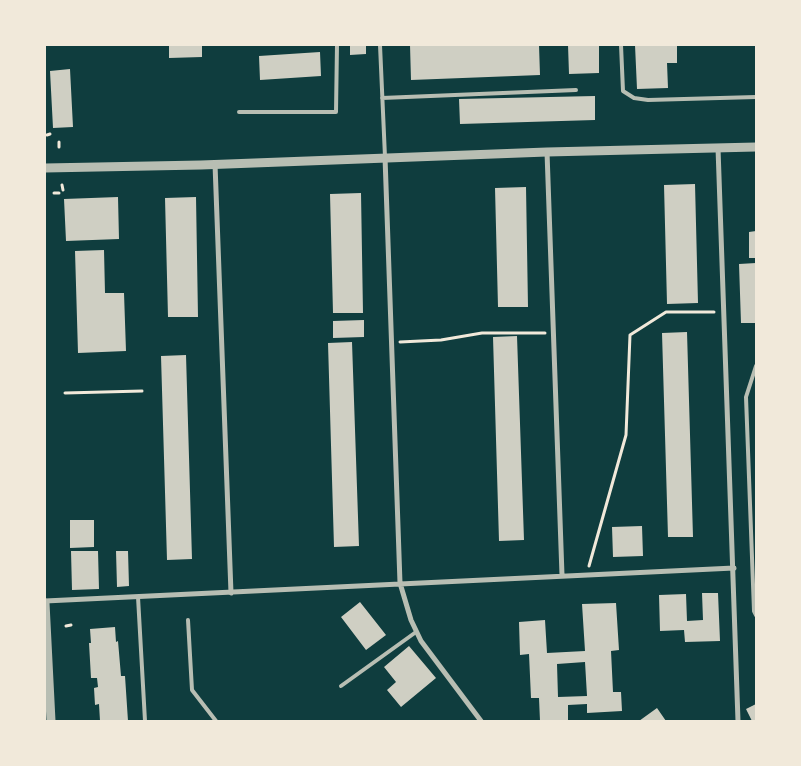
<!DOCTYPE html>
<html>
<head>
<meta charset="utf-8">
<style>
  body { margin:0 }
  #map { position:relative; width:801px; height:766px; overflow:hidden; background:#0f3d3e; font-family:Mulish,sans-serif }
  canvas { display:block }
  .frame { position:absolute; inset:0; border:46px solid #f1e9da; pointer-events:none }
</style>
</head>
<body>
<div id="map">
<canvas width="801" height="766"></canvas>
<div class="frame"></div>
</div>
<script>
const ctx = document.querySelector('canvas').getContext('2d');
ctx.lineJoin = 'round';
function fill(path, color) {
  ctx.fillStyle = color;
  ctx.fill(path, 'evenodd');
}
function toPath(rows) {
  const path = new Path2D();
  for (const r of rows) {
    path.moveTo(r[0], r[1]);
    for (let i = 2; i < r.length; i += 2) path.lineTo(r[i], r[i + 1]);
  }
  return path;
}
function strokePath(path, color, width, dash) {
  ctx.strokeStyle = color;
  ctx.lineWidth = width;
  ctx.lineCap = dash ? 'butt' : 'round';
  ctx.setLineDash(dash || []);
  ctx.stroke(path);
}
const building = toPath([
  [169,45,202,45,202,57,169,58],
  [350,45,366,45,366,54,350,55],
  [410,45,539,45,540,75,411,80],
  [568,45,599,45,599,73,569,74],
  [635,45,677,45,677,63,667,63,668,88,637,89],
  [320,52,321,76,260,80,259,56],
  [70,69,73,127,53,128,50,71],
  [595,96,595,120,460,124,459,99],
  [695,184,698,303,667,304,664,185],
  [526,187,528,307,498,307,495,188],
  [361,193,363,313,333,313,330,194],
  [118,197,119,239,66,241,64,199],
  [196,197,198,317,168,317,165,198],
  [756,231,756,258,749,258,749,232],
  [104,250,105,293,124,293,126,351,78,353,75,251],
  [756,263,756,323,741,323,739,264],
  [364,320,364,337,333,338,333,321],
  [687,332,693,537,668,537,662,333],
  [517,336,524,540,499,541,493,337],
  [352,342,359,546,334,547,328,343],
  [186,355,192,559,167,560,161,356],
  [70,520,94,520,94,547,70,548],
  [642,526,643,556,613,557,612,527],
  [71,551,98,551,99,589,72,590],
  [116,551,128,551,129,586,117,587],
  [702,593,718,593,720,641,685,642,684,630,660,631,659,595,686,594,687,621,703,620],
  [360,602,386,635,366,650,341,617],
  [616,603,619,650,611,651,613,692,621,692,622,711,587,713,587,704,568,705,568,721,540,721,539,698,531,698,529,654,520,655,519,622,545,620,547,653,585,651,582,604],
  [585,662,587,696,558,697,557,664],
  [115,627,116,642,118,641,121,676,125,676,128,721,100,721,99,704,95,705,94,688,98,687,97,678,91,678,89,643,91,643,90,629],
  [409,646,436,678,401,707,387,690,396,682,384,667],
  [756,704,756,721,752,721,746,709],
  [657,708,666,721,639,721]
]);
const path = toPath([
  [47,135,50,134],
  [59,142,59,147],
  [62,185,63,190],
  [54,193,59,193],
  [400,342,441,340,482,333,545,333],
  [65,393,142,391],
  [589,566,626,435,630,335,666,312,714,312],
  [66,626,71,625]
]);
const service = toPath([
  [380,45,385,157],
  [621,45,623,91,634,98,648,100,756,97],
  [382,98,576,90],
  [239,112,336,112,337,45],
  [756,366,746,397,754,611,756,615],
  [138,597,145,721],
  [188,620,192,690,216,721],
  [341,686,416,632]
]);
const minor = toPath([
  [718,148,738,721],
  [547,152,562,575],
  [385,157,400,583,411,620,421,641,481,721],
  [215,164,231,593],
  [45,601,734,568]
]);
const tertiary = toPath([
  [45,168,201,165,547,152,756,147],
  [45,603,51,721]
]);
fill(building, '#cfcfc3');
strokePath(path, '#f1e9da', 3);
strokePath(service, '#b8beb3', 4);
strokePath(minor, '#b8beb3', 5);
strokePath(tertiary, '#b8beb3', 9);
</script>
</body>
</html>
